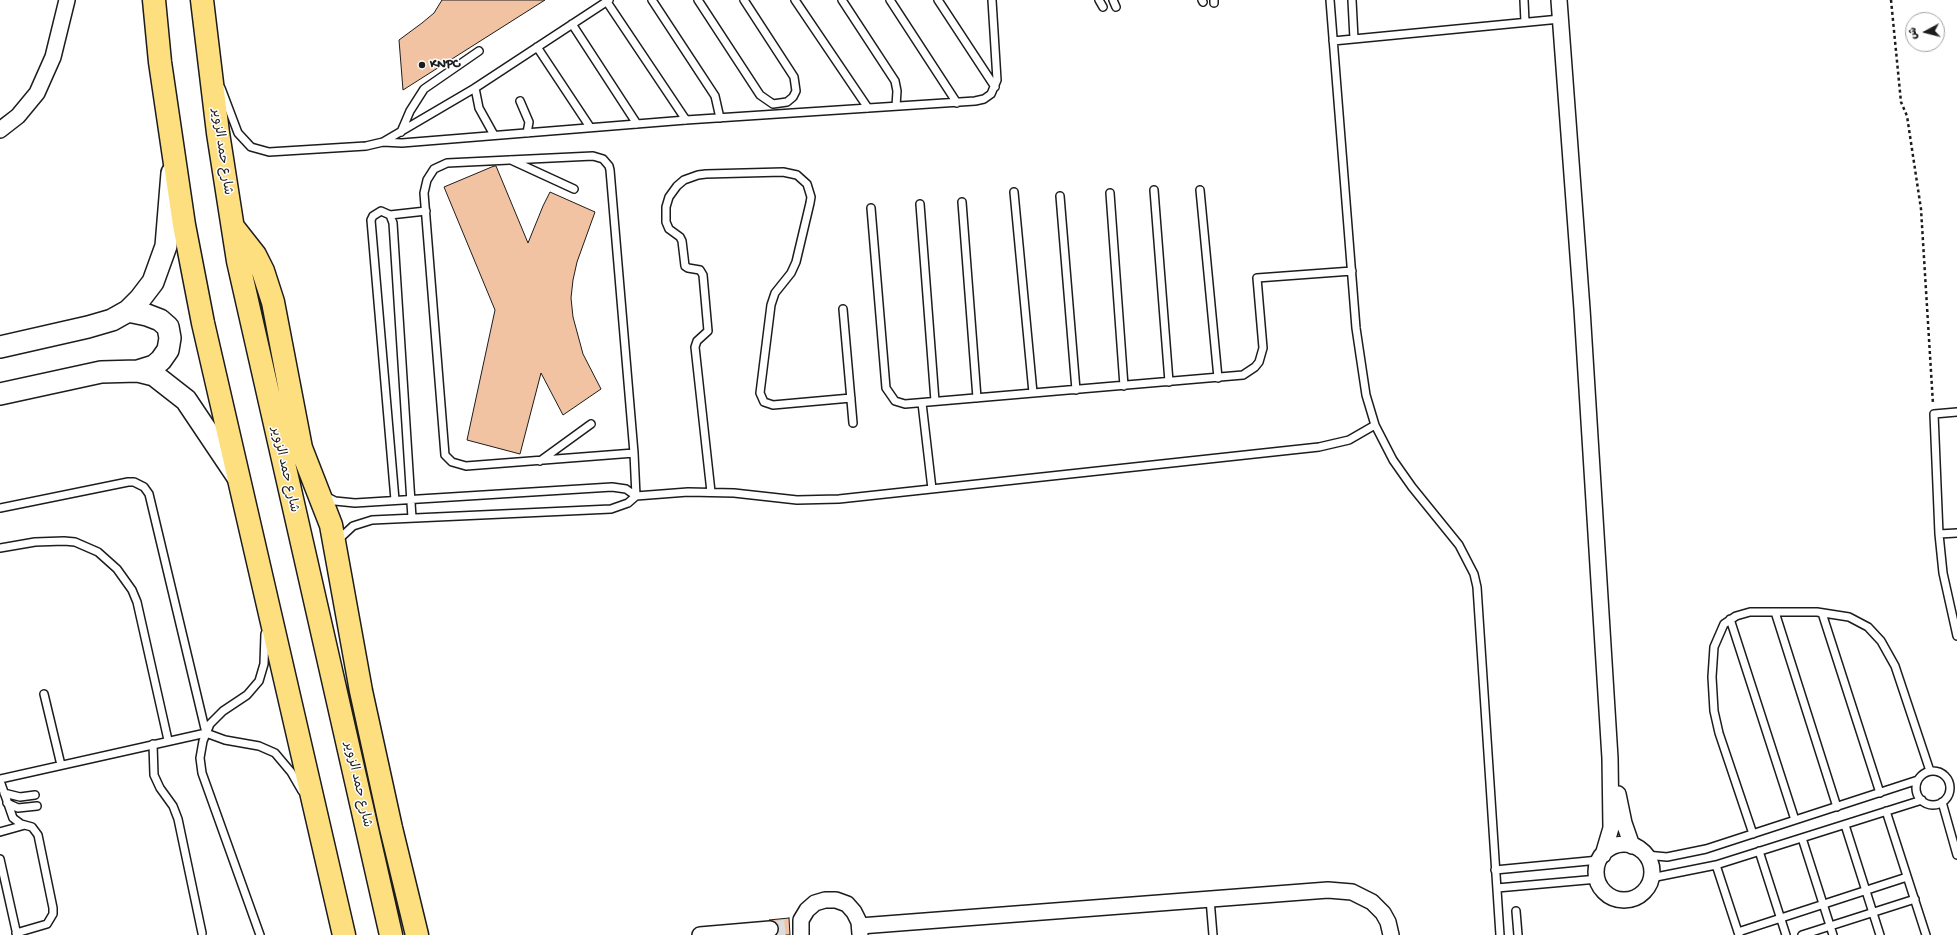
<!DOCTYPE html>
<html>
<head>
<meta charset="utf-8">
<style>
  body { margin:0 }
  #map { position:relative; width:1957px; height:935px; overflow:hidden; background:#fff; font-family:"Gochi Hand","Playpen Sans Arabic",sans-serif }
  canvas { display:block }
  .north { position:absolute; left:1905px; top:12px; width:40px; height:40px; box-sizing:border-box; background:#fff; border:1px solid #a4a4a4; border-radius:50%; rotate:263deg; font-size:11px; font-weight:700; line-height:16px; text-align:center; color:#1c1c1c }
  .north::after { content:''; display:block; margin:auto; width:14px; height:18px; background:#1c1c1c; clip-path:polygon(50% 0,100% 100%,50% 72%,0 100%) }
</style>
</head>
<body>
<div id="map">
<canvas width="1957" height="935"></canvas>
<div class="north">ش</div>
</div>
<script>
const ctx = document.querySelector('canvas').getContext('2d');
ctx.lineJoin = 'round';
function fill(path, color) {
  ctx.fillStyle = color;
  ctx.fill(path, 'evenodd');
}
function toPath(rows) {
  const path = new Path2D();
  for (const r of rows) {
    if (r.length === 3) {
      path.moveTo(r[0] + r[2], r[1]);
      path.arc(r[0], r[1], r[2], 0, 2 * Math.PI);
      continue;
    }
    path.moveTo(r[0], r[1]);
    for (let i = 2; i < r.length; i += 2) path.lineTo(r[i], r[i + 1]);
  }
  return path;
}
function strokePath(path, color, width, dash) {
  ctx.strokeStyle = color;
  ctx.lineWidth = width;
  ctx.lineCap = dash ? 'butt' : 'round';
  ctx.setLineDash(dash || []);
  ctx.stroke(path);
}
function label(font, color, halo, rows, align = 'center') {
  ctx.font = font + ' "Gochi Hand","Playpen Sans Arabic",sans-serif';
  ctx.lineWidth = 3;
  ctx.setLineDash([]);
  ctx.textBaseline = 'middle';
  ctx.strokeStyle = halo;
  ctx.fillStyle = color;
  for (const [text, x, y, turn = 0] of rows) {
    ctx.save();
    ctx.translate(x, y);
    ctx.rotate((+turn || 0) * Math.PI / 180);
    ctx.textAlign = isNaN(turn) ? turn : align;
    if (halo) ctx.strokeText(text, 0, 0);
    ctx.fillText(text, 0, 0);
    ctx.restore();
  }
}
const building = toPath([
  [442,0,545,0,403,90,399,40,422,23,434,13,442,0],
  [494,166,496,166,528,243,543,206,550,192,595,212,577,262,573,280,571,298,573,317,583,354,601,389,563,415,541,373,520,454,467,440,495,310,444,187,494,166],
  [789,918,790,935,776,935,779,929,778,924,769,920,789,918]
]);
const streetTunnel = toPath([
  [770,929,789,927]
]);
const path = toPath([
  [1891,0,1901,102,1907,116,1921,209,1933,404]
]);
const lane = toPath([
  [652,0,715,96,720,118],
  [698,0,760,95,773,104,787,102,793,97,796,91,794,77,744,0],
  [795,0,868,108],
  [842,0,895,81,897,91,896,106],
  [890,0,957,103],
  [938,0,995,87],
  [1099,0,1103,7],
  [1113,0,1116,7],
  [1202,0,1203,2],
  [1214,0,1214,3],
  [1330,0,1356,328,1366,395,1375,425,1393,460,1412,487,1459,545,1474,574,1477,587,1500,935],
  [1352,0,1354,39],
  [1524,0,1525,22],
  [607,2,686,120],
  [572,24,637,124],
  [1333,41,1560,19],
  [537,47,590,127],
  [221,88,238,133,251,147,269,152,366,146,383,142,475,88,609,0],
  [475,88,479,108,494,135],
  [520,101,529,122,527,133],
  [401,132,410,111,424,89,479,51],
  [383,142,402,143,686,120,975,101,984,99,991,94,997,80,992,0],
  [511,160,574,189],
  [1154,190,1169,382],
  [1200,190,1218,378],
  [1014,192,1033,393],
  [1110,193,1124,386],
  [1060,196,1076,390],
  [962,202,977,398],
  [920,204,935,401],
  [871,208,886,388,895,401,905,404,1243,375,1255,367,1259,362,1263,348,1257,278,1352,271],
  [390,215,426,211],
  [843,309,853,423],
  [922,403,932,489],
  [1957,412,1934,414,1939,534,1943,573,1957,636],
  [634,453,466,466,452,462,445,455,424,193,427,180,434,169,447,163,593,156,603,159,609,166,610,170,634,453,636,496],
  [540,461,591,424],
  [711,492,695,347,697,341,708,331,703,275,700,270,688,268,685,266,682,241,680,237,669,229,666,222,666,207,669,197,677,186,684,180,698,175,706,174,783,172,797,175,807,184,811,197,810,203,796,262,791,273,775,293,771,305,760,393,764,402,773,405,851,398],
  [325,496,335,501,355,503,612,487,626,489,636,496],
  [395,500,371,220,373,216,381,211,390,215,393,223,412,518],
  [0,508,128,482,134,482,144,487,149,494,206,733],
  [1939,534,1957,533],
  [337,541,353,526,372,520,611,509,628,503,636,496,688,492,734,493,797,500,839,499,1319,447,1349,440,1375,425],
  [0,548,35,542,64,541,75,542,98,552,117,569,132,590,137,602,168,740],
  [1775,612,1837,807],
  [1822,613,1880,793],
  [1730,619,1795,820],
  [44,694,61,765],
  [153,744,154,775,160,788,173,806,178,819,202,933],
  [1933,788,17],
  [0,779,206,733,225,740,259,746,275,753,291,772,302,791],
  [0,781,13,818,21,824,32,827,38,835,53,908,53,914,47,924,16,933],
  [4,793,20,797,35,795],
  [1942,802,1957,855],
  [7,803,18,808,37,806],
  [1886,811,1926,935],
  [1845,825,1880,935],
  [0,832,25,825],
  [1753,834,1719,733,1714,711,1712,677,1714,647,1724,624,1736,616,1750,612,1817,612,1849,617,1868,627,1881,641,1895,666,1930,771],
  [1802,838,1833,935],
  [1759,851,1786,935],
  [1646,855,1667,857,1706,849,1918,780],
  [0,859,17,935],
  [1716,865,1739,935],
  [1495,870,1599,860],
  [1651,878,1716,865,1922,800],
  [1497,888,1598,879],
  [1210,899,1213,935],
  [1516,911,1518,935],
  [1738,932,1907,877],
  [260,935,202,773,200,758,203,741,210,724,223,711,247,695,259,681,264,664,265,634],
  [1802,935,1915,899]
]);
const street = toPath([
  [1559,0,1582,309,1610,758,1611,828,1603,855],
  [0,130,18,116,37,93,53,57,67,0],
  [1618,794,1624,823,1632,846],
  [1624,872,28],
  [860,926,1328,890,1352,892,1372,902,1383,913,1388,922,1391,935],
  [700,935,770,929],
  [801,935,801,920,807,910,815,903,825,900,836,900,847,904,854,912,859,922,860,934]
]);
const secondary = toPath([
  [128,311,147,315,160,320,168,327,170,338,168,350,161,360,154,366,138,371],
  [0,347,88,327,112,320,128,311,140,299,153,282,166,246,172,173],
  [0,394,101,372,138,371,154,375,186,400,237,476]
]);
const primary = toPath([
  [154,0,160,62,184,225,203,323,344,935],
  [202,0,218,133,238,261,391,935],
  [233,227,255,255,263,271,273,302,301,448,331,525,361,691,391,828,417,935]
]);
const markers = [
  [422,65,4,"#1c1c1c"]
];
const poiNames = [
  ["KNPC",430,65]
];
const streetNames = [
  ["شارع حمد الزوير",221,152,82],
  ["شارع حمد الزوير",284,470,77],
  ["شارع حمد الزوير",357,785,77]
];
fill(building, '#f2c3a2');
strokePath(building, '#1c1c1c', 1);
strokePath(streetTunnel, '#ddd', 15, [15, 8]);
strokePath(lane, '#1c1c1c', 10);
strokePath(street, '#1c1c1c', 18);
strokePath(secondary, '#1c1c1c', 24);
strokePath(primary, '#1c1c1c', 25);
strokePath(path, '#1c1c1c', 2.5, [3, 3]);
strokePath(lane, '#fff', 7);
strokePath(street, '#fff', 15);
strokePath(secondary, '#fff', 21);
strokePath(primary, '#fedf80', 22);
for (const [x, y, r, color] of markers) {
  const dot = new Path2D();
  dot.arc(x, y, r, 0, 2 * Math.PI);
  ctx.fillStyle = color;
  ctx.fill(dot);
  strokePath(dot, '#fff', 1.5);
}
label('bold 13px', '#1c1c1c', '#fff', poiNames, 'left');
label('13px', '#1c1c1c', '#fff', streetNames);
</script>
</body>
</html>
